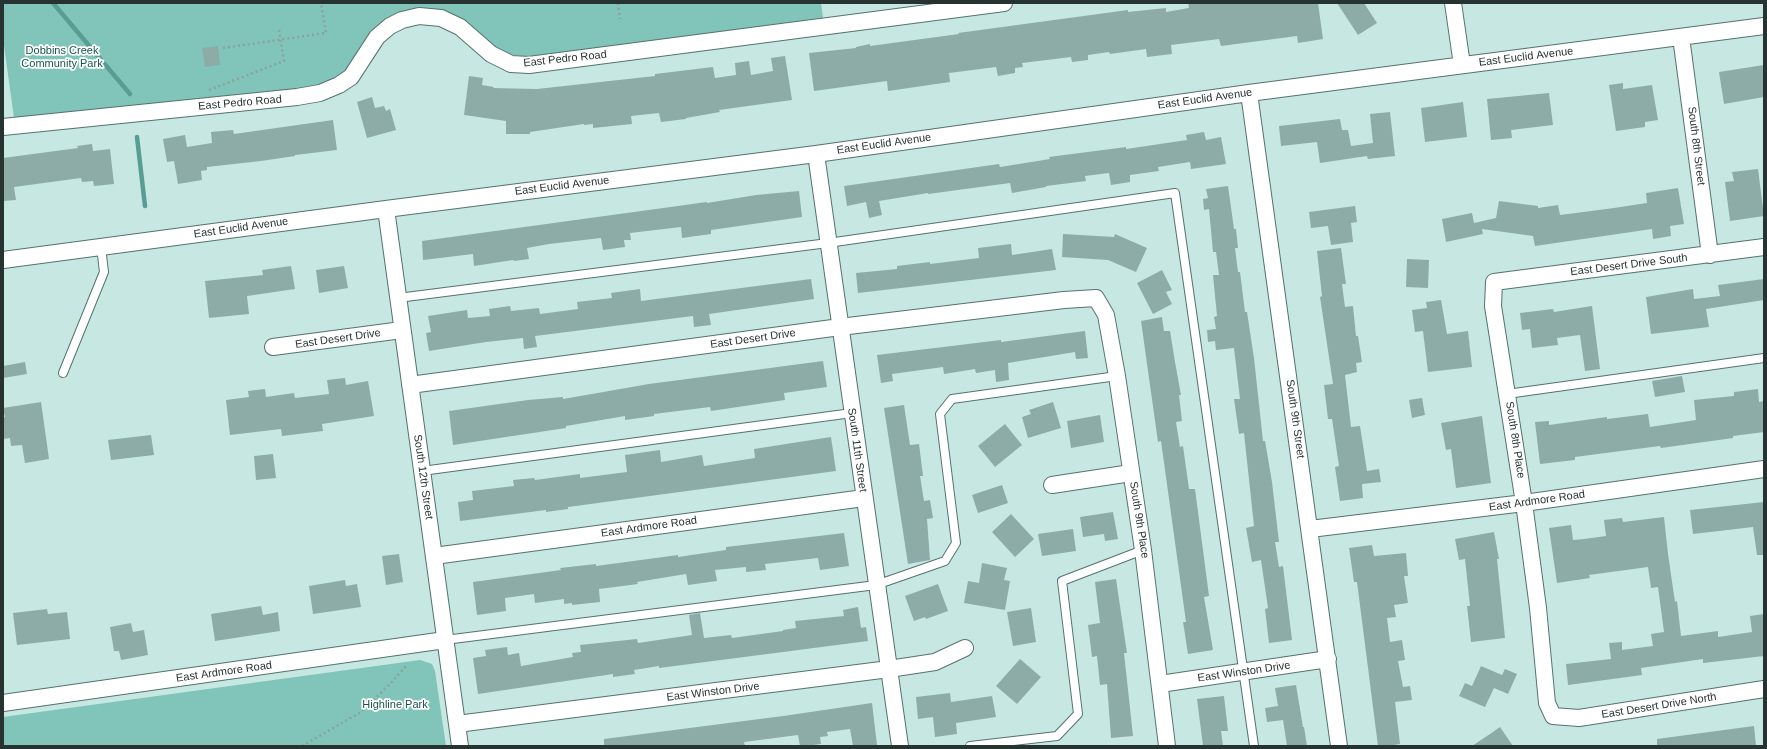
<!DOCTYPE html>
<html>
<head>
<meta charset="utf-8">
<style>
  body { margin:0 }
  #map { position:relative; width:1767px; height:749px; overflow:hidden; background:#c7e8e2; font-family:Helvetica,sans-serif }
  canvas { display:block }
  .frame { position:absolute; inset:0; border:4px solid #263331; pointer-events:none }
</style>
</head>
<body>
<div id="map">
<canvas width="1767" height="749"></canvas>
<div class="frame"></div>
</div>
<script>
const ctx = document.querySelector('canvas').getContext('2d');
ctx.lineJoin = 'round';
function fill(path, color) {
  ctx.fillStyle = color;
  ctx.fill(path, 'evenodd');
}
function toPath(rows) {
  const path = new Path2D();
  for (const r of rows) {
    path.moveTo(r[0], r[1]);
    for (let i = 2; i < r.length; i += 2) path.lineTo(r[i], r[i + 1]);
  }
  return path;
}
function strokePath(path, color, width, dash) {
  ctx.strokeStyle = color;
  ctx.lineWidth = width;
  ctx.lineCap = dash ? 'butt' : 'round';
  ctx.setLineDash(dash || []);
  ctx.stroke(path);
}
function label(font, color, halo, rows, align = 'center') {
  ctx.font = font + ' Helvetica,sans-serif';
  ctx.lineWidth = 3.5;
  ctx.setLineDash([]);
  ctx.textBaseline = 'middle';
  ctx.strokeStyle = halo;
  ctx.fillStyle = color;
  for (const [text, x, y, turn = 0] of rows) {
    ctx.save();
    ctx.translate(x, y);
    ctx.rotate((+turn || 0) * Math.PI / 180);
    ctx.textAlign = isNaN(turn) ? turn : align;
    if (halo) ctx.strokeText(text, 0, 0);
    ctx.fillText(text, 0, 0);
    ctx.restore();
  }
}
const green = toPath([
  [3,3,821,3,823,18,530,57,505,54,444,14,372,31,358,50,348,68,336,79,326,83,311,87,14,118,3,38],
  [420,660,432,664,435,671,446,746,3,746,3,717]
]);
const stream = toPath([
  [53,3,130,94],
  [137,137,145,206]
]);
const building = toPath([
  [1188,3,1318,3,1323,39,1298,43,1297,36,1221,46,1219,39,1171,45,1172,54,1147,57,1146,49,1110,54,1109,52,1088,55,1088,60,1072,62,1071,57,1022,63,1023,67,1015,68,1015,73,998,76,996,67,949,73,950,82,888,91,887,81,814,91,809,53,856,48,856,47,870,44,870,46,959,34,958,33,1128,10,1128,12,1166,8,1166,12,1189,8],
  [1337,3,1364,3,1377,23,1358,35],
  [218,46,220,65,205,67,202,48],
  [785,56,792,100,719,110,720,112,686,118,686,119,661,122,659,113,631,116,632,124,593,128,593,124,584,125,584,124,530,132,530,134,506,134,506,121,464,115,469,76,483,78,482,85,494,87,493,88,537,89,655,76,655,74,713,67,715,78,736,75,735,63,749,61,751,75,773,71,771,58],
  [1764,65,1764,97,1724,104,1719,72],
  [1623,83,1623,89,1652,85,1658,120,1645,122,1645,127,1616,131,1609,85],
  [1549,93,1553,125,1511,130,1512,138,1491,140,1487,99],
  [372,97,375,108,384,106,386,111,390,109,396,130,367,138,357,102],
  [1463,102,1467,137,1425,142,1421,108],
  [1390,112,1395,156,1368,159,1367,156,1320,163,1317,142,1281,146,1279,126,1340,119,1342,130,1348,130,1351,146,1373,143,1370,114],
  [333,120,337,150,295,155,295,156,261,161,207,167,207,170,201,171,202,180,178,184,174,161,167,162,163,139,185,135,187,147,212,143,211,132,233,130,234,134],
  [1204,132,1206,140,1221,137,1226,164,1191,169,1190,162,1158,167,1159,171,1130,175,1130,182,1111,185,1109,173,1085,176,1086,181,1046,186,1046,187,1012,193,1010,183,928,194,928,193,879,201,882,215,869,218,866,202,847,206,844,186,999,164,1000,167,1050,159,1049,157,1126,147,1126,149,1187,140,1186,135],
  [92,144,93,151,110,149,114,184,94,186,93,181,82,182,81,178,14,187,16,200,3,201,3,158,78,148,77,146],
  [1758,169,1764,216,1730,221,1725,182,1734,181,1732,172],
  [1228,186,1234,229,1236,229,1238,248,1235,248,1238,272,1240,272,1245,312,1247,312,1254,358,1263,441,1265,441,1272,482,1279,542,1275,542,1279,567,1283,566,1292,640,1269,643,1265,609,1268,608,1261,560,1252,562,1246,528,1254,526,1244,433,1239,434,1234,399,1240,399,1234,348,1216,350,1215,341,1208,342,1207,330,1216,329,1214,317,1217,316,1213,275,1219,275,1216,252,1213,252,1209,209,1204,210,1203,199,1208,198,1206,189],
  [1678,188,1684,224,1670,226,1671,236,1653,239,1652,229,1535,246,1533,236,1482,229,1483,234,1446,242,1442,219,1472,213,1474,223,1496,218,1499,201,1538,206,1538,208,1558,205,1560,215,1614,208,1647,203,1646,193],
  [799,191,802,217,711,230,711,234,682,238,681,227,630,233,631,240,624,240,625,247,603,250,601,238,549,244,527,248,529,259,514,261,513,260,474,266,473,254,423,260,422,241,707,202,707,203,756,195],
  [1355,206,1357,222,1351,223,1353,242,1331,245,1328,226,1311,228,1309,212],
  [1063,234,1114,237,1115,234,1147,248,1136,272,1108,260,1062,257],
  [1011,244,1012,255,1052,249,1056,270,858,293,856,273,897,269,897,266,930,262,930,264,979,258,978,248],
  [1341,248,1346,284,1342,284,1345,307,1353,306,1356,336,1358,336,1362,362,1356,363,1357,372,1345,375,1351,427,1360,426,1367,471,1379,469,1381,482,1362,484,1363,498,1340,501,1335,467,1339,466,1332,419,1328,419,1324,385,1333,384,1320,297,1322,296,1317,251],
  [1407,259,1429,260,1428,288,1406,287],
  [291,266,295,289,247,296,249,314,209,318,205,281,263,275,262,270],
  [344,266,348,288,319,293,316,270],
  [1162,270,1172,290,1166,292,1172,304,1153,314,1137,283],
  [811,279,814,299,709,314,711,325,694,327,693,316,535,336,537,347,524,349,523,338,486,342,429,351,426,333,431,332,428,316,467,310,468,318,490,316,489,309,510,306,511,311,539,308,540,314,578,309,577,302,612,298,611,293,640,289,641,301],
  [1764,279,1764,300,1706,309,1709,327,1651,334,1646,297,1693,289,1694,299,1720,296,1718,285],
  [1441,300,1447,334,1468,331,1472,367,1428,372,1423,331,1415,332,1412,310,1427,308,1426,302],
  [1592,306,1600,369,1585,371,1580,335,1557,338,1558,345,1532,348,1530,329,1522,330,1520,313,1553,309,1554,312],
  [1162,317,1164,331,1170,331,1175,362,1181,395,1179,395,1182,421,1176,422,1180,447,1183,446,1189,489,1195,489,1209,596,1204,597,1213,650,1188,654,1183,622,1186,622,1161,441,1158,442,1141,321],
  [1085,331,1088,358,1076,359,1075,352,1008,363,1009,380,996,382,995,370,976,373,975,369,944,374,943,367,892,374,893,381,881,383,877,355,1001,340,1001,342],
  [823,361,827,387,784,393,785,400,711,411,710,407,654,414,654,416,625,420,625,416,566,426,566,428,453,445,449,411,528,400,563,397,563,399,649,384],
  [25,362,27,374,3,378,3,366],
  [1682,376,1685,392,1655,397,1652,381],
  [345,378,346,385,368,381,374,416,322,424,323,431,282,436,281,429,230,435,226,400,249,397,248,391,265,389,266,397,294,393,295,398,329,394,327,380],
  [1758,389,1759,402,1764,401,1764,432,1733,436,1733,438,1661,448,1660,446,1621,451,1575,457,1575,460,1540,464,1535,422,1549,421,1549,425,1607,417,1607,419,1648,414,1650,427,1696,420,1694,400,1734,396,1734,392],
  [1422,398,1425,415,1412,418,1409,400],
  [41,402,49,459,25,463,22,445,11,446,10,438,3,439,3,418,5,417,3,408],
  [1053,402,1061,428,1028,438,1022,417,1031,414,1029,410],
  [904,405,910,445,919,444,923,476,920,476,924,501,930,500,933,518,927,519,930,560,908,564,884,408],
  [1100,415,1104,442,1071,448,1067,421],
  [1482,416,1491,483,1456,488,1451,449,1446,450,1441,423],
  [1005,424,1022,445,995,467,978,446],
  [151,435,154,455,111,460,108,440],
  [831,437,836,471,568,507,568,509,546,512,546,510,460,521,458,502,473,500,472,491,514,486,513,480,534,478,535,480,580,474,580,478,627,472,625,455,660,450,661,462,702,455,704,466,755,458,754,449],
  [273,454,276,478,256,480,254,456],
  [1002,485,1008,503,978,513,972,495],
  [1764,502,1764,555,1757,555,1753,527,1693,534,1690,510],
  [1113,512,1118,539,1105,541,1104,534,1083,537,1080,517],
  [1011,514,1034,539,1015,557,992,532],
  [1664,517,1668,554,1675,602,1677,601,1681,636,1718,631,1718,637,1752,632,1750,616,1764,614,1764,656,1703,663,1703,659,1641,668,1642,675,1568,685,1566,664,1611,659,1609,643,1622,642,1622,650,1653,646,1651,634,1664,632,1658,587,1651,588,1648,567,1589,575,1590,578,1557,583,1549,528,1571,525,1573,540,1584,539,1606,536,1604,520,1622,518,1623,522],
  [1073,529,1076,551,1042,556,1038,534],
  [1494,532,1499,559,1497,559,1505,638,1471,642,1467,606,1470,606,1465,559,1459,560,1455,539],
  [844,533,849,566,820,570,818,558,765,564,766,570,746,572,746,567,715,570,717,581,688,585,686,574,637,582,638,584,599,589,600,602,572,605,572,603,564,604,564,599,535,603,534,594,505,598,506,611,477,615,473,582,561,570,560,568,596,564,596,566,678,555,678,557,726,550,726,547],
  [1372,545,1374,556,1406,553,1408,576,1404,576,1408,603,1394,605,1396,617,1387,618,1390,642,1402,640,1405,660,1398,661,1403,687,1410,686,1412,700,1395,702,1400,744,1388,746,1378,746,1357,582,1354,582,1349,548],
  [399,554,403,582,386,585,382,556],
  [982,563,1007,568,1004,580,1010,581,1005,610,964,603,968,581,979,583],
  [1116,579,1127,653,1124,653,1133,736,1111,738,1107,684,1100,685,1097,656,1092,657,1088,625,1100,623,1095,582],
  [345,580,346,586,357,584,361,607,313,614,309,586],
  [938,584,948,611,926,619,925,617,914,621,905,596],
  [261,606,263,615,278,612,280,631,215,641,211,614],
  [858,607,861,628,866,627,868,641,659,668,659,666,634,670,635,674,613,677,613,674,478,694,473,658,486,656,485,650,507,647,508,655,519,653,521,666,573,657,572,653,581,652,580,645,637,639,638,643,692,635,689,615,700,613,704,638,731,635,732,638,783,631,783,630,796,628,795,621,844,616,843,610],
  [1031,608,1036,642,1013,646,1007,612],
  [47,609,48,614,67,612,70,639,17,645,13,613],
  [131,623,133,632,144,630,148,655,121,660,119,651,114,651,110,627],
  [1020,659,1041,677,1017,704,996,686],
  [1481,666,1502,675,1505,669,1517,674,1508,694,1494,688,1485,707,1459,696,1465,683,1472,686],
  [1296,685,1303,727,1304,727,1307,746,1287,746,1283,720,1267,722,1265,708,1278,706,1275,688],
  [950,693,951,702,992,696,996,717,956,723,957,734,935,737,933,717,918,719,916,697],
  [1224,696,1228,731,1221,731,1223,746,1203,746,1197,699],
  [872,703,877,745,853,746,850,729,827,732,828,736,820,737,821,744,805,746,800,746,798,735,744,742,745,746,604,746,604,739,783,716],
  [1754,726,1756,746,1657,746,1657,739],
  [1500,727,1513,746,1472,746,1490,734]
]);
const path = toPath([
  [618,3,620,19],
  [223,48,326,33,321,3],
  [209,90,284,61,279,30],
  [302,746,361,712,389,685,408,664]
]);
const service = toPath([
  [398,298,828,243,1175,193,1254,746],
  [63,373,104,272,101,247],
  [1507,394,1764,358],
  [422,471,852,413],
  [445,640,876,585,945,561,956,543,940,414,952,399,1117,376],
  [970,746,1057,736,1078,714,1062,581,1143,550]
]);
const minor = toPath([
  [1453,3,1462,65],
  [1681,37,1710,255],
  [1249,93,1339,746],
  [3,127,297,97,320,93,339,85,351,77,377,37,390,26,402,20,419,16,441,18,460,27,491,54,511,64,529,65,1004,3],
  [816,154,900,746],
  [386,209,460,746],
  [1764,247,1494,282,1493,306,1524,503,1538,608,1547,703,1553,716,1579,718,1764,689],
  [3,260,386,209,816,154,1249,93,1764,26],
  [273,347,402,330],
  [410,385,840,327,1064,300,1096,298,1106,315,1117,376,1143,550,1167,746],
  [1052,485,1131,473],
  [1310,529,1524,503,1764,469],
  [434,556,864,498],
  [1160,684,1328,659],
  [3,703,445,640],
  [457,724,889,669,935,662,965,648]
]);
const parkNames = [
  ["Dobbins Creek",62,51],
  ["Community Park",62,64],
  ["Highline Park",395,705]
];
const streetNames = [
  ["East Euclid Avenue",1526,57,-7],
  ["East Pedro Road",565,59,-6],
  ["East Euclid Avenue",1205,99,-8],
  ["East Pedro Road",240,103,-5],
  ["East Euclid Avenue",884,144,-8],
  ["South 8th Street",1696,146,83],
  ["East Euclid Avenue",562,186,-7],
  ["East Euclid Avenue",241,228,-8],
  ["East Desert Drive South",1629,265,-7],
  ["East Desert Drive",338,339,-8],
  ["East Desert Drive",753,339,-8],
  ["South 9th Street",1295,419,82],
  ["South 8th Place",1515,440,81],
  ["South 11th Street",857,450,82],
  ["South 12th Street",423,477,82],
  ["East Ardmore Road",1537,501,-8],
  ["South 9th Place",1139,520,81],
  ["East Ardmore Road",649,527,-8],
  ["East Ardmore Road",224,672,-8],
  ["East Winston Drive",1244,672,-8],
  ["East Winston Drive",713,692,-7],
  ["East Desert Drive North",1659,706,-9]
];
fill(green, '#81c4ba');
strokePath(stream, '#589d94', 4.5);
fill(building, '#8daca7');
strokePath(service, '#55726e', 10);
strokePath(minor, '#55726e', 18);
strokePath(path, '#8aa39f', 2.5, [2, 3]);
strokePath(service, '#fff', 8);
strokePath(minor, '#fff', 16);
label('11px', '#17534c', '#fff', parkNames);
label('11px', '#263331', '#fff', streetNames);
</script>
</body>
</html>
